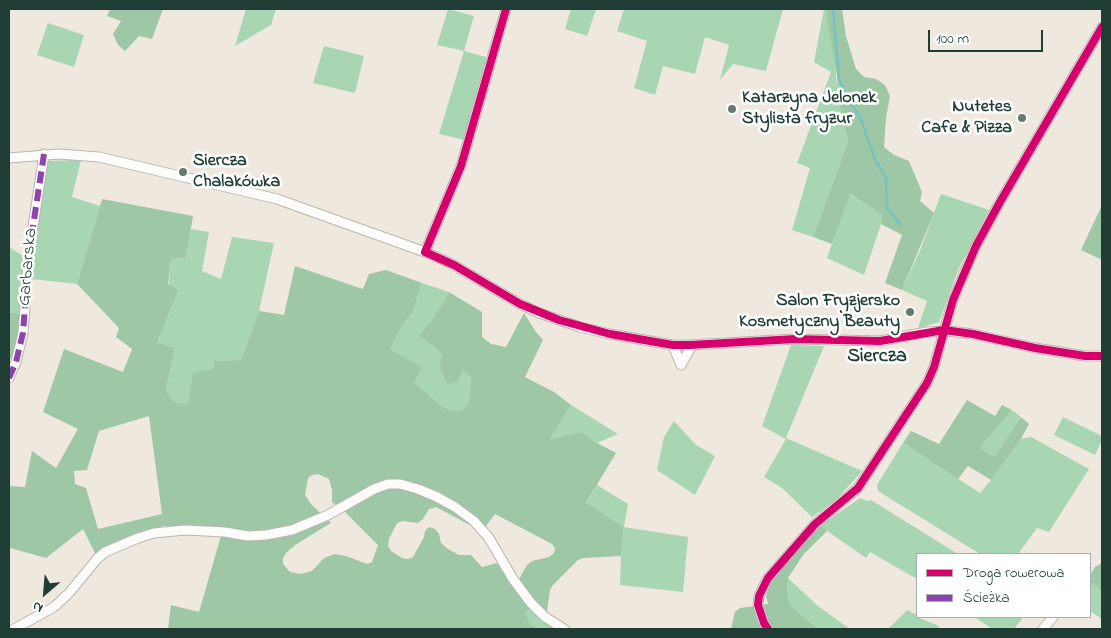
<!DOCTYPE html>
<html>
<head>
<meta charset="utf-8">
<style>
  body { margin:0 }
  #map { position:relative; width:1111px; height:638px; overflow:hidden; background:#efe8de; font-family:"Indie Flower",sans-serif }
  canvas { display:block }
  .frame { position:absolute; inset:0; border:10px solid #1f3d34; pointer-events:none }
  .legend { position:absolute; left:916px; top:553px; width:175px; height:65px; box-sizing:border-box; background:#fff; border:1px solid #a5b1ae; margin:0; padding:6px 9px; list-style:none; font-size:15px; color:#1f3d34 }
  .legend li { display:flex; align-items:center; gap:10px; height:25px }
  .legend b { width:25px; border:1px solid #a5b1ae }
  .north { position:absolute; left:20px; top:568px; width:50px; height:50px; -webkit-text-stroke:4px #fff; paint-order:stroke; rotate:207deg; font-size:14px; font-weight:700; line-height:20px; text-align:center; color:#1f3d34 }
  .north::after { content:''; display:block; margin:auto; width:18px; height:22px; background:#1f3d34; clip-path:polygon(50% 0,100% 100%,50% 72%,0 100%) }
  .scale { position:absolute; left:928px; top:30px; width:115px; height:22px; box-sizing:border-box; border:2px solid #1f3d34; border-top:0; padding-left:6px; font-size:15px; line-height:18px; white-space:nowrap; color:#1f3d34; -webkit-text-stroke:4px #fff; paint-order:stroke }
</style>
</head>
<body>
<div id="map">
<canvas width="1111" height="638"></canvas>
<div class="frame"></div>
<ul class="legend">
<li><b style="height:6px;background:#d6006c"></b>Droga rowerowa</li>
<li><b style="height:6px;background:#8e44ad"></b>Ścieżka</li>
</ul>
<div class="north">N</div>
<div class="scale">100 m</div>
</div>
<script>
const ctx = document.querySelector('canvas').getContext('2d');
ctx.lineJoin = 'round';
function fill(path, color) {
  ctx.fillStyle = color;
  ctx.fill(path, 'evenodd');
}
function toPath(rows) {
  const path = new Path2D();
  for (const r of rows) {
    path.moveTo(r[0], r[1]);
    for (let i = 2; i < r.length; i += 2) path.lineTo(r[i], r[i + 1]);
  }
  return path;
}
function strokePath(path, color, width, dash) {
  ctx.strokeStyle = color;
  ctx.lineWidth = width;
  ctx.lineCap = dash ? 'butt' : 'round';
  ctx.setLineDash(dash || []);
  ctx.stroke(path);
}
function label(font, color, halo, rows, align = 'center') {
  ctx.font = font + ' "Indie Flower",sans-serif';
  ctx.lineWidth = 5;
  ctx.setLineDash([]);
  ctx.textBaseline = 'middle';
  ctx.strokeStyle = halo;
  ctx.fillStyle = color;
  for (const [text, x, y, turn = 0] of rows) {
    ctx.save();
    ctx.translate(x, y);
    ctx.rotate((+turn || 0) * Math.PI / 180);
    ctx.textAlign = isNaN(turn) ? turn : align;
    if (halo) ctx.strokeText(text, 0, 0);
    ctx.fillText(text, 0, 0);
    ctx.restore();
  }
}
const green = toPath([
  [246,9,276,9,271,25,235,46],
  [448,9,474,16,464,51,489,58,465,140,439,134,464,51,437,45],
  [571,9,596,9,587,36,565,29],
  [624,9,783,9,766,71,733,64,720,80,729,45,705,37,695,74,663,66,655,95,634,88,647,41,617,31],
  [824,9,827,9,828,13,828,26,834,51,838,99,848,141,813,237,792,230,810,168,797,163,831,72,814,62],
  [48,23,84,35,74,67,37,55],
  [324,46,364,56,355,93,313,83],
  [81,160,72,197,100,206,77,284,31,279,34,235,47,161],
  [849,194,883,214,881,224,864,275,827,258],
  [941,194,989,210,959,268,939,322,918,328,927,301,902,290,921,248],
  [191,229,209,232,202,271,221,279,232,237,274,243,259,311,241,360,214,361,214,369,188,404,174,402,166,390,175,348,157,344,166,318,171,259,186,258],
  [9,247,26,258,22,314,9,312],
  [422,283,449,292,434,317,418,336,434,347,443,356,440,368,463,370,471,380,469,403,461,411,450,410,440,405,414,382,390,350,400,329,413,311],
  [791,345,824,346,786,438,862,471,836,500,812,517,782,488,764,477,786,439,762,426],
  [571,405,618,434,597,443,581,432,550,439],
  [1012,410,1021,417,994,457,980,448],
  [1063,417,1102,436,1102,440,1095,455,1054,435],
  [674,421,696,445,715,456,695,495,657,470,664,437],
  [1031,437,1089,469,1049,532,1037,528,1018,554,980,554,878,491,877,485,903,443,980,493,991,480,1021,439],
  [597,485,628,504,624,527,688,537,683,592,620,585,621,556,624,527,586,504],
  [860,498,868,501,871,500,958,554,917,554,917,579,870,552,866,558,820,526],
  [788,578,818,606,850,629,818,629,790,605,787,591],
  [1090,582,1102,591,1102,619,1090,611],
  [531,609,540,619,558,629,540,629,530,624,525,611],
  [907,610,917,615,917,617,939,626,939,629,888,629],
  [974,617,1021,617,1022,619,1014,629,993,629]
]);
const forest = toPath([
  [110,9,163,9,152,39,139,36,125,51,118,45,113,34,121,21,107,16],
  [827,9,842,9,846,36,856,69,864,77,876,79,885,85,890,96,886,118,884,147,894,155,909,161,922,192,920,201,934,213,902,290,885,283,902,235,881,224,882,214,850,194,832,244,813,237,848,141,838,99,837,76,828,26],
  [102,199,193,216,186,258,171,259,168,284,178,290,157,343,175,348,166,390,174,402,188,404,193,373,214,369,214,361,241,360,259,311,284,315,295,266,363,289,369,274,386,270,422,283,413,311,400,329,390,350,422,367,414,382,440,405,450,410,461,411,469,403,471,379,463,370,457,382,447,384,440,368,442,355,434,347,418,336,434,317,449,292,482,312,482,337,491,344,506,347,524,313,536,332,543,340,525,377,554,392,571,405,550,439,581,432,597,443,616,453,586,503,624,527,621,556,584,558,578,560,553,585,550,590,547,612,540,619,531,609,525,611,530,624,540,629,168,629,171,605,199,612,221,536,222,528,163,526,107,548,96,555,83,529,46,558,10,548,9,486,25,487,32,451,56,468,78,429,43,412,64,349,123,372,132,349,116,337,119,328,77,284],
  [149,416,162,514,98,529,86,488,75,484,74,471,87,470,99,431],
  [318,474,329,479,332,490,332,502,346,513,378,545,372,562,367,564,346,556,335,554,324,558,312,571,301,574,290,572,283,564,283,558,286,553,295,545,331,523,311,504,305,495,308,478,312,475],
  [436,507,477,529,486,526,495,514,552,544,555,548,554,553,549,557,532,561,527,565,519,579,510,584,497,563,482,567,471,555,459,555,448,549,441,543,439,534,435,529,429,527,425,531,424,537,413,557,408,559,402,558,391,551,388,546,389,539,397,523,402,521,418,523,423,519,429,509],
  [1102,205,1102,260,1081,250],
  [9,312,22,314,14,360,9,358],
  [967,400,995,416,1002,405,1012,410,980,448,994,457,1021,417,1029,424,1021,439,991,480,968,466,958,479,903,443,911,431,939,444],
  [820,525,827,531,803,555,788,578,787,591,790,605,818,629,731,629,735,612,740,608,768,604,766,596,772,579,802,540],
  [1102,563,1102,591,1090,582,1090,575,1095,567]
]);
const stream = toPath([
  [833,9,839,78,845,94,860,117,875,159,886,178,887,208,901,225]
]);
const minor = toPath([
  [9,158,59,154,99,157,277,199,425,252,452,264,520,304,539,313,580,327,610,334,673,345,690,345,795,339,880,341,927,332,948,331,973,334,1035,348,1085,356,1102,356],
  [425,252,461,166,506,9],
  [673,345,681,365,692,345],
  [9,378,16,362,23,333,29,253,44,154],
  [14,629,54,607,69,593,97,559,105,552,138,538,154,533,185,530,225,532,248,536,266,535,292,530,328,515,374,489,388,484,400,484,418,489,437,497,455,507,474,521,489,538,513,579,531,603,545,617,564,629],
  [768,629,764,623,758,605,759,596,768,578,815,524,858,488,927,383,934,367,953,300,976,246,1000,202,1102,27],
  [1043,629,1053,617]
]);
const quiet = toPath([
  [9,378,16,362,23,333,29,253,44,154]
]);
const cycleway = toPath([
  [506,9,461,166,425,252,454,265,520,304,559,320,610,334,673,345,690,345,795,339,880,341,944,330,973,334,1035,348,1085,356,1102,356],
  [768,629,764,623,758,605,759,596,768,578,815,524,858,488,927,383,934,367,953,300,976,246,1000,202,1102,27]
]);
const markers = [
  [732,109,5,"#687970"],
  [1022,118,5,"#687970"],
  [183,172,5,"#687970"],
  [910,312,5,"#687970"]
];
const poiNames = [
  ["Katarzyna Jelonek",742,99],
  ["Stylista fryzur",742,120],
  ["Nutetes",1012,108,"right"],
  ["Cafe & Pizza",1012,129,"right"],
  ["Siercza",193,162],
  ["Chalakówka",193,183],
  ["Salon Fryzjersko",900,302,"right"],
  ["Kosmetyczny Beauty",900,323,"right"]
];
const streetNames = [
  ["Garbarska",29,267,-85]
];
const quarterNames = [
  ["Siercza",877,358]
];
fill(green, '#a9d6b2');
fill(forest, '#9ec7a6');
strokePath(stream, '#76c2c6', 2.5);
strokePath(minor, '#b9b6b0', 11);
strokePath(minor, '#fdfcfa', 9);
strokePath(quiet, '#8e44ad', 6, [12, 6]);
strokePath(cycleway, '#d6006c', 8);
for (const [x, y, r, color] of markers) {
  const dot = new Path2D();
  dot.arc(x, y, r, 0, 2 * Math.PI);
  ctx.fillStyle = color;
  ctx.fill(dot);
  strokePath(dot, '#fff', 2);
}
label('bold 18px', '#1f3d34', '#fff', poiNames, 'left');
label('18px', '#1f3d34', '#fff', streetNames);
label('bold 20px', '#1f3d34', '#fff', quarterNames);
</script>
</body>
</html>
